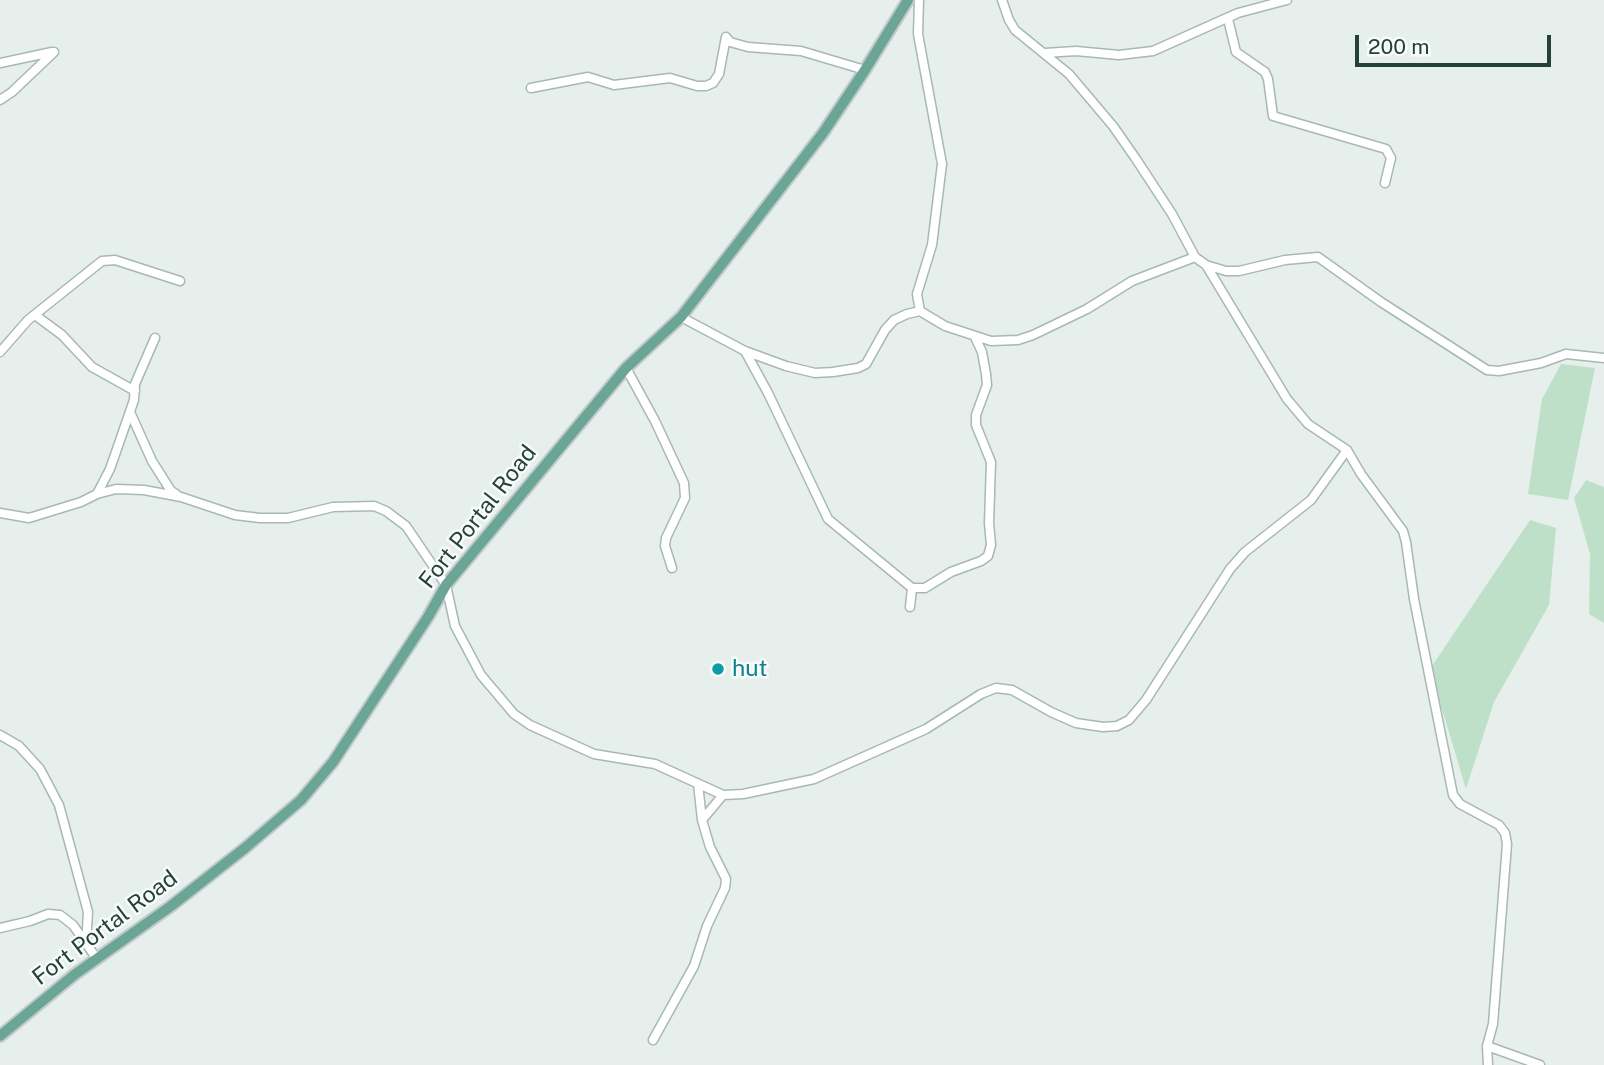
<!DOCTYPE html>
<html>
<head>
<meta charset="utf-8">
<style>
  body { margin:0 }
  #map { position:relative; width:1604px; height:1065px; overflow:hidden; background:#e6efeb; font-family:"Public Sans",sans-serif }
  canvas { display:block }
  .scale { position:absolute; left:1355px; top:35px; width:196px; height:32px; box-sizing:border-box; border:4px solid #24423a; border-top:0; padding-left:9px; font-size:21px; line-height:24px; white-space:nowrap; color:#24423a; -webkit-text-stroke:5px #f7fbf9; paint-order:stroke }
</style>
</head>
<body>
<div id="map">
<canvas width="1604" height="1065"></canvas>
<div class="scale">200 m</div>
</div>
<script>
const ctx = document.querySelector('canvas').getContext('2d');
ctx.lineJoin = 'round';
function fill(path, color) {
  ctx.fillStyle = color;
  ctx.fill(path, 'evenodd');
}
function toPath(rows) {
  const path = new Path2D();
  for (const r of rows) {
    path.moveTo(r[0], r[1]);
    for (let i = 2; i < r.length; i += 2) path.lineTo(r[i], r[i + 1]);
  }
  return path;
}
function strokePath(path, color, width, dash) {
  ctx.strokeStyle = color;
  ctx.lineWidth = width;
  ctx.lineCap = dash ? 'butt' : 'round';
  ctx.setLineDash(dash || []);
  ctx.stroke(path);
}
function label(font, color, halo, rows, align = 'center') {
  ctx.font = font + ' "Public Sans",sans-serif';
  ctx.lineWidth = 5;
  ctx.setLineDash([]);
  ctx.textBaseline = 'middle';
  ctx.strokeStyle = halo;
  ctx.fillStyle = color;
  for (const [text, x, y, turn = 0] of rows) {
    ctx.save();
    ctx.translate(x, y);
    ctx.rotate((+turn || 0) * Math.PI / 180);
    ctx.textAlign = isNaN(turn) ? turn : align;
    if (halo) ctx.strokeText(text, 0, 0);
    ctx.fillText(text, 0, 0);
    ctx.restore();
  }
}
const green = toPath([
  [1561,364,1595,368,1568,500,1528,494,1542,399],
  [1586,480,1604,487,1604,623,1589,614,1590,554,1574,498],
  [1530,520,1556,528,1549,605,1494,702,1466,789,1430,669]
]);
const minor = toPath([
  [919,0,918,34,942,164,932,245,917,294,920,311],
  [1002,0,1009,20,1015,30,1069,74,1113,126,1136,159,1172,214,1195,257,1206,265,1287,399,1308,424,1347,450,1361,474,1403,531,1406,542,1414,599,1453,795,1460,804,1499,825,1505,833,1507,844,1493,1024,1487,1046,1488,1065],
  [1228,19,1236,52,1265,72,1268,79,1273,116,1386,149,1391,158,1385,183],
  [1045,53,1076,51,1119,55,1153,51,1238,13,1287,0],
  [0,63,52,52],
  [531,88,588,77,614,85,670,78,697,86,706,86,713,83,719,74,726,37,730,42,748,47,801,51,865,70],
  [0,100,12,92,54,52],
  [1206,265,1226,271,1239,271,1285,260,1318,257,1381,302,1487,370,1499,371,1541,363,1566,354,1604,358],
  [35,315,62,335,92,367,135,391],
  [681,317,745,351,786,366,815,373,833,372,858,368,866,364,885,330,894,320,907,314,920,311,945,326,991,341,1018,340,1033,335,1087,309,1132,281,1195,257],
  [745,351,768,393,828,519,912,588],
  [0,352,28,320,102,261,115,260,180,281],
  [626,368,655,421,684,483,685,498,666,538,665,546,672,568],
  [130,412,152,461,171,491,176,494],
  [97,494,110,469,134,400,135,384,155,338],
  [0,513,29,518,81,502,97,494,116,489,144,490,181,497,235,515,260,518,288,518,333,507,374,506,386,511,406,526,446,585,455,626,481,675,514,714,530,725,594,754,655,764,723,795,743,794,814,779,926,729,981,694,996,688,1012,690,1051,712,1076,723,1103,727,1117,726,1129,720,1146,700,1230,569,1245,552,1311,500,1347,450],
  [910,607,912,588,925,588,951,572,981,561,988,556,991,545,989,523,991,462,976,425,976,415,987,385,986,374,982,352,975,337],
  [0,735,19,746,40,769,59,805,88,912,86,944],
  [702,820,723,795],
  [0,928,30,921,48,914,60,915,73,925,97,959],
  [653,1040,694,966,707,926,725,888,726,879,710,847,702,820,698,784],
  [1487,1046,1540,1065]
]);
const major = toPath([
  [0,1036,74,975,171,906,245,848,301,800,333,762,428,617,446,585,626,368,681,317,823,133,865,70,908,0]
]);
const markers = [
  [718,669,7,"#0f9aa8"]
];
const streetNames = [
  ["Fort Portal Road",478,517,-52],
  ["Fort Portal Road",105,928,-37]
];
const cultureNames = [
  ["hut",732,669]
];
fill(green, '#bfe0c8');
strokePath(minor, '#a8b8b2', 11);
strokePath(major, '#c2cac8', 14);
strokePath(minor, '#fff', 8);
strokePath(major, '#6aa596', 10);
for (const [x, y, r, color] of markers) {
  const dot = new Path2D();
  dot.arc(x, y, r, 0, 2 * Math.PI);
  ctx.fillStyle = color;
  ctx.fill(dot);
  strokePath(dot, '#f7fbf9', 2.5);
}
label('23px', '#24423a', '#f7fbf9', streetNames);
label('23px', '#0d838f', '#f7fbf9', cultureNames, 'left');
</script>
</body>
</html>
